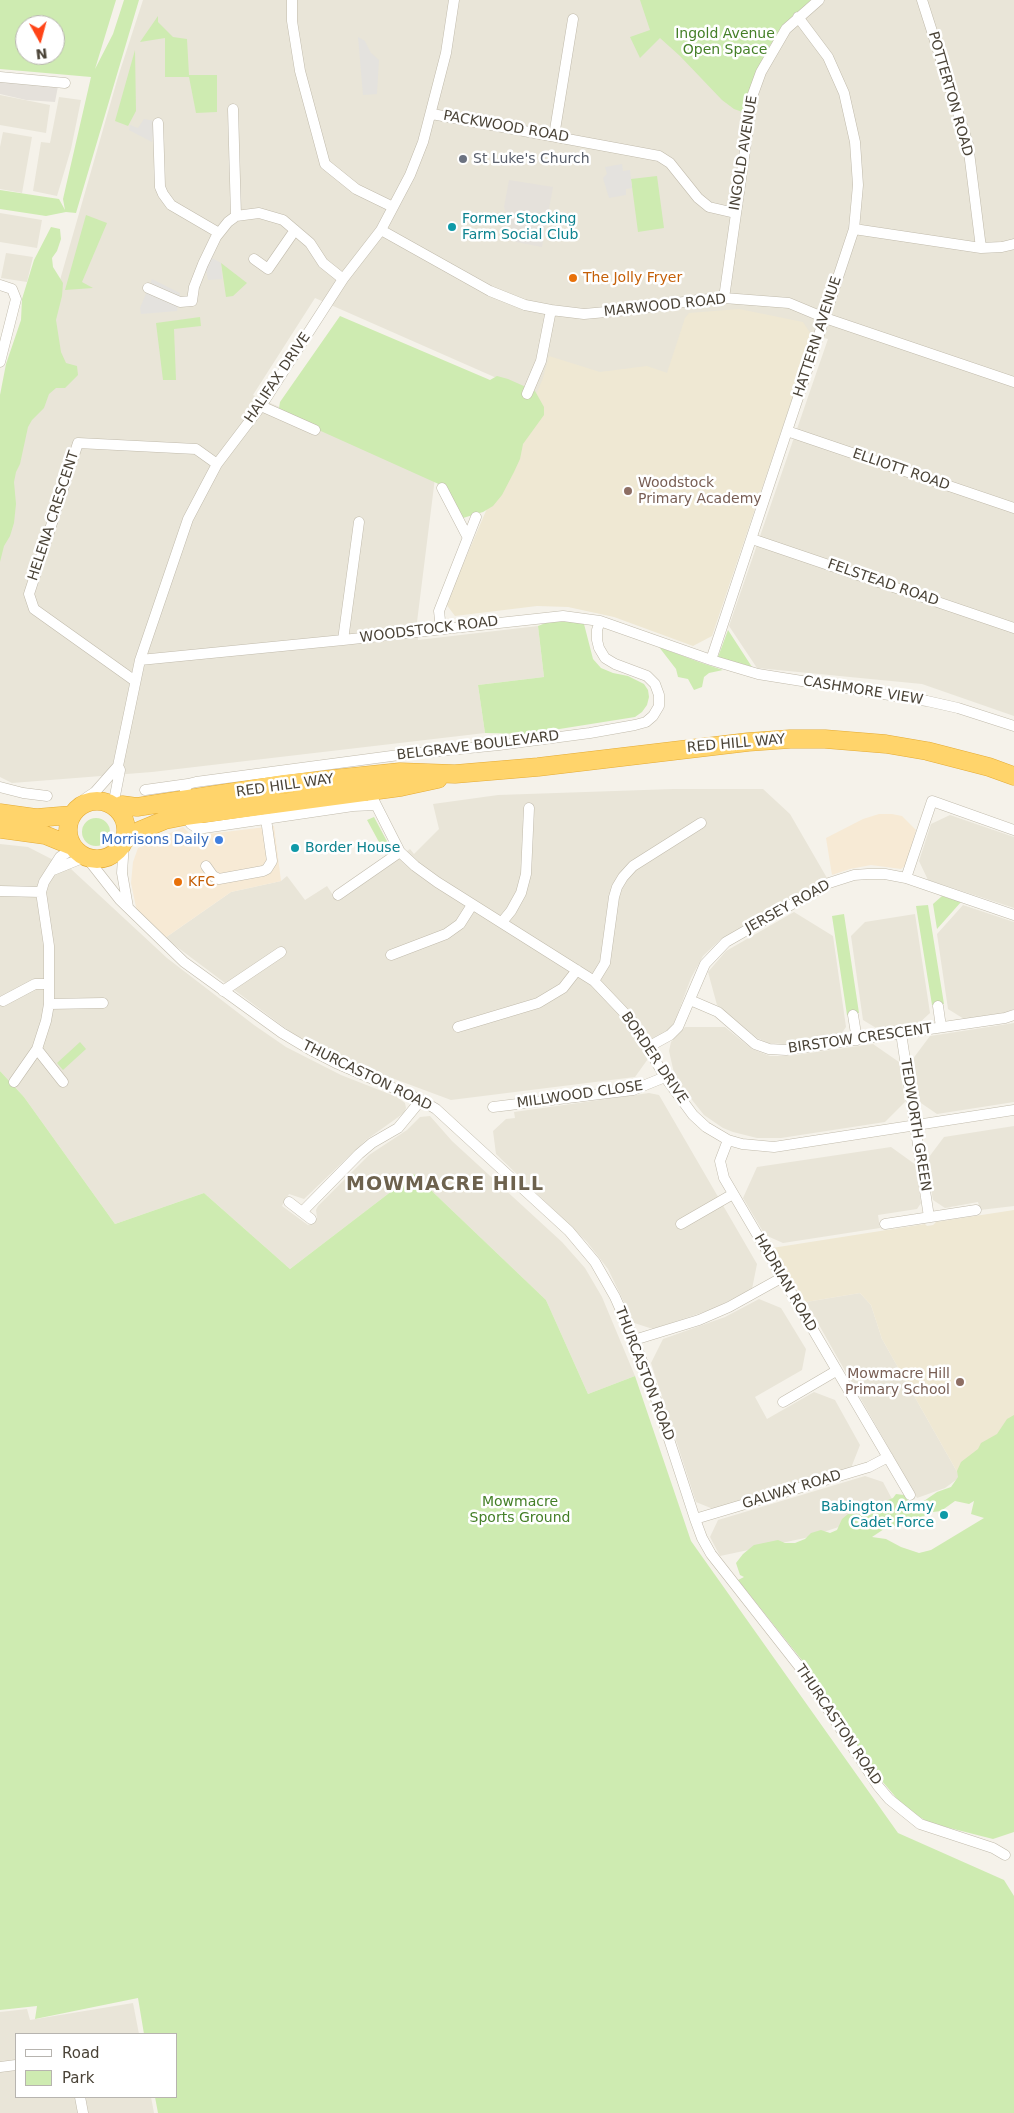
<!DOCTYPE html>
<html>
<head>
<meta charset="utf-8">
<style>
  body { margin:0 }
  #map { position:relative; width:1014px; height:2113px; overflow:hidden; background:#f5f2ea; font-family:"DejaVu Sans",sans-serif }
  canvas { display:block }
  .legend { position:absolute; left:15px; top:2033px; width:162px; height:65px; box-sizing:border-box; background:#fff; border:1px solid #b7b4af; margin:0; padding:6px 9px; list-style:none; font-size:15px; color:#4a4337 }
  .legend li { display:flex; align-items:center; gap:10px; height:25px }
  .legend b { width:25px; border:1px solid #b7b4af }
  .north { position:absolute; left:15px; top:15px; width:50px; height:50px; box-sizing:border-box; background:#fff; border:1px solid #b7b4af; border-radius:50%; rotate:173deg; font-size:14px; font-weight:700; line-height:20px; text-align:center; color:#4a4337 }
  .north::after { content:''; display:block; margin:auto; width:18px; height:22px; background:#ff4417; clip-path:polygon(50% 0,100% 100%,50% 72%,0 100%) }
</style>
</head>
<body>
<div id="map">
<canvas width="1014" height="2113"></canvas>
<ul class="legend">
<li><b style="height:6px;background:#fff"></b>Road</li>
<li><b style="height:14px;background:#ceebb1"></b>Park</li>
</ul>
<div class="north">N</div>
</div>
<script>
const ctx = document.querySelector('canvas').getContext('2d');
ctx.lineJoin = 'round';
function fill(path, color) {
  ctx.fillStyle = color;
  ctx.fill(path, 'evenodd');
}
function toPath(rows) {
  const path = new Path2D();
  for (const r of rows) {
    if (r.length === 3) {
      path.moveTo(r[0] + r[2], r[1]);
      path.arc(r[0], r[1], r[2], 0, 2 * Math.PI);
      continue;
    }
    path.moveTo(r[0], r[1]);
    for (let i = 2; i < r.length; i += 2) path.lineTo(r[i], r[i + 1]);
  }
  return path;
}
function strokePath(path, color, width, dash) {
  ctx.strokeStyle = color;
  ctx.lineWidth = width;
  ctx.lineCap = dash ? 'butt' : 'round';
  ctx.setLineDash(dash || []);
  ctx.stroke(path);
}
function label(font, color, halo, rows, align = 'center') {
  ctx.font = font + ' "DejaVu Sans",sans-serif';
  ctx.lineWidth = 5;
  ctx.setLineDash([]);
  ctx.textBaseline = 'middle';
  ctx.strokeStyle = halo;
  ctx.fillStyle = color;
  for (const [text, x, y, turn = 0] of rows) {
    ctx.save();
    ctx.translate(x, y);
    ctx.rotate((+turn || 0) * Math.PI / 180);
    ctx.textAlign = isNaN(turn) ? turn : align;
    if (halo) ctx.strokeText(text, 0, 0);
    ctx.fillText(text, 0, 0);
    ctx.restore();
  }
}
const residential = toPath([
  [143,0,1014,0,1014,716,922,684,757,668,729,626,828,339,720,313,676,380,542,398,315,298,253,395,435,478,417,622,418,640,538,626,544,677,478,685,485,733,152,772,12,783,0,777,0,490,118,77],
  [0,95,50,105,46,133,0,125],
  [59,97,81,100,71,149,57,196,33,191,41,142,50,143],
  [3,132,32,137,22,193,0,189,0,147],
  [0,213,42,220,37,248,0,242],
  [6,253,33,257,27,282,1,278],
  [673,789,763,789,790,814,827,878,720,940,703,956,691,978,675,1021,635,1077,451,1100,338,1058,293,1034,165,938,231,892,281,881,287,876,305,900,327,886,337,901,410,849,414,854,439,829,433,804,498,795],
  [950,815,1014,837,1014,908,928,880,919,861,931,824],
  [0,844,28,847,71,869,167,958,254,1025,286,1047,341,1075,397,1097,405,1103,406,1108,404,1113,366,1140,304,1199,289,1194,282,1206,308,1225,317,1218,316,1210,318,1206,369,1155,407,1130,420,1117,430,1116,452,1141,562,1242,585,1268,602,1297,635,1376,588,1394,546,1300,414,1174,290,1269,204,1193,115,1224,24,1097,0,1071],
  [963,905,1014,922,1014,1009,1005,1013,964,1019,948,1009,937,934],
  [794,912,833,936,846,1027,839,1037,784,1044,768,1043,757,1038,717,1005,708,972,726,951],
  [915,914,930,1013,917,1025,881,1031,863,1020,851,936,865,922],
  [1014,1023,1014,1102,937,1114,918,1101,912,1060,930,1036],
  [685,1027,725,1027,752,1049,770,1056,788,1056,873,1044,899,1062,905,1102,885,1122,781,1138,757,1138,733,1132,723,1128,704,1115,681,1086,674,1073,669,1051,671,1042],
  [649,1093,659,1095,757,1264,752,1289,713,1309,653,1329,634,1323,608,1269,587,1242,496,1154,493,1131,506,1119,515,1118,514,1112],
  [1014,1126,1014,1206,980,1210,978,1202,945,1208,933,1200,926,1161,944,1137],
  [891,1147,916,1165,921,1203,917,1209,878,1215,880,1228,783,1243,765,1235,743,1198,757,1167],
  [860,1293,871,1305,882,1339,960,1477,945,1488,917,1498,806,1302],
  [759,1299,781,1308,806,1349,802,1370,755,1397,767,1419,814,1392,835,1400,860,1445,851,1468,713,1509,696,1502,651,1363,663,1339,725,1317],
  [865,1476,883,1482,892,1499,848,1524,805,1538,720,1556,710,1537,718,1520],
  [133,2003,139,2034,16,2034,16,2097,151,2097,154,2113,0,2113,0,2012,27,2009,30,2020]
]);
const commercial = toPath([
  [879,814,892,814,902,816,916,830,907,864,901,869,871,865,850,869,832,875,826,838,863,819],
  [274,826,281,881,231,892,165,938,137,912,131,883,133,862,138,848,183,827,192,836]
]);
const industrial = toPath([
  [0,81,58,86,55,102,26,100,0,94],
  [509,180,553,187,542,247,516,242,504,207]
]);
const education = toPath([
  [739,309,803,322,813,337,712,636,693,646,614,617,568,607,537,606,455,616,446,604,543,378,549,356,600,372,647,366,667,373,685,318,689,313],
  [1014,1210,1014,1425,960,1477,882,1339,871,1305,860,1293,806,1302,772,1248,925,1224,927,1226,933,1225,936,1222]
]);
const green = toPath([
  [0,0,116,0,95,69,113,34,124,0,139,0,76,213,66,212,46,216,0,209,0,190,59,199,65,210,63,199,91,77,0,69],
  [25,25,55,25,55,55,25,55],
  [640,0,811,0,783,27,766,51,749,92,745,113,734,109,722,100,680,56,660,38,640,58,630,37,650,30],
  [158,16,158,22,173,37,187,39,189,75,217,75,217,112,196,113,189,77,165,77,165,38,140,42],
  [135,50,136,111,128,126,115,121],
  [657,176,664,228,638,232,631,179],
  [86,215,107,223,82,282,93,288,65,290],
  [51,227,60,229,61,239,57,251,52,258,53,267,63,283,62,296,56,320,61,352,66,363,77,366,78,375,65,388,56,388,49,394,44,408,32,420,28,427,20,464,16,472,14,482,16,504,14,523,10,536,4,546,0,562,0,395,6,364,21,320,22,299,34,260],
  [221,263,247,283,233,296,226,297],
  [340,316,490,380,497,376,508,379,535,391,544,407,544,415,523,444,520,459,514,472,502,495,493,506,483,512,463,518,443,486,283,414,279,408,280,402],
  [200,317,201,326,174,329,176,380,163,380,156,323],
  [563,616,584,624,593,659,601,668,613,673,628,676,644,684,648,690,649,697,647,705,642,712,635,717,528,734,485,733,478,685,544,677,538,626],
  [728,630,752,667,718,657],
  [659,647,699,662,723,670,709,673,704,677,702,687,694,690,688,679,678,677,676,669],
  [374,817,389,845,389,851,386,855,367,820],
  [96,832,14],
  [942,896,961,902,937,929,933,904],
  [928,905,944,1004,932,1005,916,906],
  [844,914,859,1013,847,1015,832,916],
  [80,1042,86,1049,63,1070,57,1063],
  [0,1071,24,1097,115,1224,204,1193,290,1269,414,1174,546,1300,588,1394,635,1376,691,1541,898,1833,1004,1880,1014,1896,1014,2113,158,2113,155,2097,176,2097,176,2034,144,2034,138,1998,35,2019,37,2006,0,2010],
  [1014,1415,1014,1832,993,1839,930,1823,918,1816,899,1801,876,1774,805,1664,738,1580,744,1577,740,1575,736,1563,743,1554,754,1545,778,1540,785,1543,795,1543,805,1539,811,1533,821,1530,830,1533,837,1530,842,1519,848,1514,870,1515,883,1502,893,1498,896,1494,904,1495,909,1502,921,1508,921,1503,937,1492,951,1487,958,1477,957,1471,961,1462,978,1449,981,1443,997,1434,1007,1419],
  [955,1501,969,1504,974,1501,971,1514,984,1518,931,1550,919,1553,901,1547,886,1539,872,1537,887,1527,907,1524,933,1512,941,1511]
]);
const parking = toPath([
  [358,37,365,41,371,53,379,60,377,94,363,95],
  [144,119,155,121,152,142,129,130,130,125,138,128],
  [622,164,623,171,630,170,632,188,626,189,626,195,609,198,603,178,607,174,605,167],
  [210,257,221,263,222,279,208,280,206,270],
  [152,279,180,293,177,311,141,314,140,308]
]);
const street = toPath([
  [292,0,292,21,300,71,325,164,356,189,393,207],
  [922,0,968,144,981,248],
  [0,77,65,83],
  [233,109,236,216],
  [432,114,659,156,670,163,698,198,709,207,735,213],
  [158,123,160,187,163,194,171,205,219,233],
  [554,136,573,19],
  [854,229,981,248,1002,247,1014,244],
  [381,230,490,291,525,305,551,310,584,314,628,310,698,300,724,298,789,303,825,318,1014,382],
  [254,259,268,269,295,230],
  [0,285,12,289,16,299,0,362],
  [148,288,180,302,192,301,194,287,203,264,216,237,228,222,236,216,259,213,283,220,310,243,323,263,343,279],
  [724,298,753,94,761,72,786,29,819,0],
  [527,394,541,361,551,310],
  [261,406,315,430],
  [787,431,1014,508],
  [442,488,467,536],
  [752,539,1014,628],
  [441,629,439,611,476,517],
  [343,640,359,522],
  [140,660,343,640,563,616,600,621,711,660,758,674,927,701,958,708,1014,726],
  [711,660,854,229,858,185,855,142,844,93,828,57,798,17],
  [135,681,34,609,29,594,78,443,196,449,217,464],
  [0,787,23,793,47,796],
  [367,787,400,852,415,866,437,882,594,981,632,1021,665,1077,693,1115,706,1127,728,1140,742,1144,774,1147,1014,1110],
  [145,790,188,784],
  [185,800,185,790,188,784,196,782,399,755,499,745,590,733,635,725,646,722,653,716,659,706,659,695,655,684,647,676,615,664,605,658,599,648,597,640,597,630,600,621],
  [84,804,86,798,95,792,118,766],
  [113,806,120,770,118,766,140,660,188,519,217,464,261,406,343,279,381,230,410,175,423,142,446,53,454,0],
  [185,816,191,824,197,828,204,828,353,806,375,805],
  [124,842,122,873,128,907],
  [87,858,120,900,184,962,282,1033,309,1049,338,1064,421,1100,436,1109,569,1231,595,1262,615,1297,634,1340,653,1390,695,1519,702,1538,711,1554,802,1670,878,1786,889,1799,920,1824,993,1848,1005,1855],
  [206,866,213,876,219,879,263,871,267,869,272,861,266,819],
  [53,870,85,857],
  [906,878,1014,915],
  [0,891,41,892],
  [338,895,400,852],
  [502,922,511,911,521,893,526,874,529,808],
  [391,955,446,934,460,924,472,905],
  [594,981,605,963,614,897,617,887,623,877,633,866,701,823],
  [223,991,281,952],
  [690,1000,718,1012,755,1044,769,1049,786,1050,1005,1018,1014,1015],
  [3,1001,35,984,49,984],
  [49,1004,103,1003],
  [938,1006,941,1027],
  [853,1015,857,1040],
  [458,1027,538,1003,563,988,577,970],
  [901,1033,929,1217],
  [648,1047,670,1035,678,1027,705,964,726,942,829,883,854,875,868,874,885,874,906,878,932,801,1014,830],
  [37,1049,63,1082],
  [14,1082,37,1049,46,1021,49,1004,49,946,41,892,44,882,60,857,74,848],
  [493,1107,633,1090,665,1077],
  [728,1140,720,1161,724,1178,910,1495],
  [289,1202,311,1219],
  [302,1212,359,1154,372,1143,398,1128,421,1100],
  [681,1224,733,1194],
  [885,1224,976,1210],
  [634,1340,699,1320,729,1307,783,1277],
  [783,1402,836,1371],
  [695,1519,869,1467,888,1457],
  [0,2067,16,2065],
  [80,2097,83,2113]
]);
const highway = toPath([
  [97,830,29],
  [116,808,122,805,137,807,285,784,400,772,455,774,538,767,748,742,790,739,825,739,886,744,927,751,989,767,1014,776],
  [0,813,36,818,72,815],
  [0,829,45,835,72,846],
  [124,840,141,830,165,820,185,816,401,787,438,779]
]);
const markers = [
  [463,159,5,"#6b7280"],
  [452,227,5,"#0f9aa8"],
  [573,278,5,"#e8710a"],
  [628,491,5,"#8d6e63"],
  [219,840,5,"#3f7fe0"],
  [295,848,5,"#0f9aa8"],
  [178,882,5,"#e8710a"],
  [960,1382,5,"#8d6e63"],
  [944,1515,5,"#0f9aa8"]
];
const parkNames = [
  ["Ingold Avenue",725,34],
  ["Open Space",725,50],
  ["Mowmacre",520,1502],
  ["Sports Ground",520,1518]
];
const streetNames = [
  ["POTTERTON ROAD",950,94,74],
  ["PACKWOOD ROAD",506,127,10],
  ["INGOLD AVENUE",744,153,-81],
  ["MARWOOD ROAD",665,306,-6],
  ["HATTERN AVENUE",818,337,-72],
  ["HALIFAX DRIVE",278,378,-56],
  ["ELLIOTT ROAD",901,470,19],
  ["HELENA CRESCENT",54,516,-72],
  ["FELSTEAD ROAD",883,583,19],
  ["WOODSTOCK ROAD",429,630,-7],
  ["CASHMORE VIEW",863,691,9],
  ["RED HILL WAY",736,744,-5],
  ["BELGRAVE BOULEVARD",478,746,-7],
  ["RED HILL WAY",285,786,-8],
  ["JERSEY ROAD",788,907,-29],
  ["BIRSTOW CRESCENT",860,1039,-8],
  ["BORDER DRIVE",654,1058,56],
  ["THURCASTON ROAD",367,1076,26],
  ["MILLWOOD CLOSE",580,1095,-8],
  ["TEDWORTH GREEN",915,1125,81],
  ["HADRIAN ROAD",785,1283,60],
  ["THURCASTON ROAD",644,1374,69],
  ["GALWAY ROAD",792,1490,-17],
  ["THURCASTON ROAD",838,1725,56]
];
const worshipNames = [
  ["St Luke's Church",473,159]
];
const cultureNames = [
  ["Former Stocking",462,219],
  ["Farm Social Club",462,235],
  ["Border House",305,848],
  ["Babington Army",934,1507,"right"],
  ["Cadet Force",934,1523,"right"]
];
const foodNames = [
  ["The Jolly Fryer",583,278],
  ["KFC",188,882]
];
const educationNames = [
  ["Woodstock",638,483],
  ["Primary Academy",638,499],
  ["Mowmacre Hill",950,1374,"right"],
  ["Primary School",950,1390,"right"]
];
const shopNames = [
  ["Morrisons Daily",209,840]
];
const districtNames = [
  ["MOWMACRE HILL",445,1185]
];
fill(residential, '#e9e5d8');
fill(commercial, '#f7ead5');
fill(industrial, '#e5e1db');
fill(education, '#efe8d3');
fill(green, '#ceebb1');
fill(parking, '#e4e2de');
strokePath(street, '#c1bbac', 11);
strokePath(highway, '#e4ab35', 19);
strokePath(street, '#fff', 10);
strokePath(highway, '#ffd46b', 18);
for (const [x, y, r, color] of markers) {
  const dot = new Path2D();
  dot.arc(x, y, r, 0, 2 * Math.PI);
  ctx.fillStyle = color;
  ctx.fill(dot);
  strokePath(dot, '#fff', 2);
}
label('14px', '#447f27', '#fff', parkNames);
label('14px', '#4a4337', '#fff', streetNames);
label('14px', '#5b616d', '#fff', worshipNames, 'left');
label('14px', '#0d838f', '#fff', cultureNames, 'left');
label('14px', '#c56008', '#fff', foodNames, 'left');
label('14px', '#785e54', '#fff', educationNames, 'left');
label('14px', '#366cbe', '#fff', shopNames, 'right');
ctx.letterSpacing = '1px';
label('bold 19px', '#6d624e', '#fff', districtNames);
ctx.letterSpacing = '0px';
</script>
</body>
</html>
